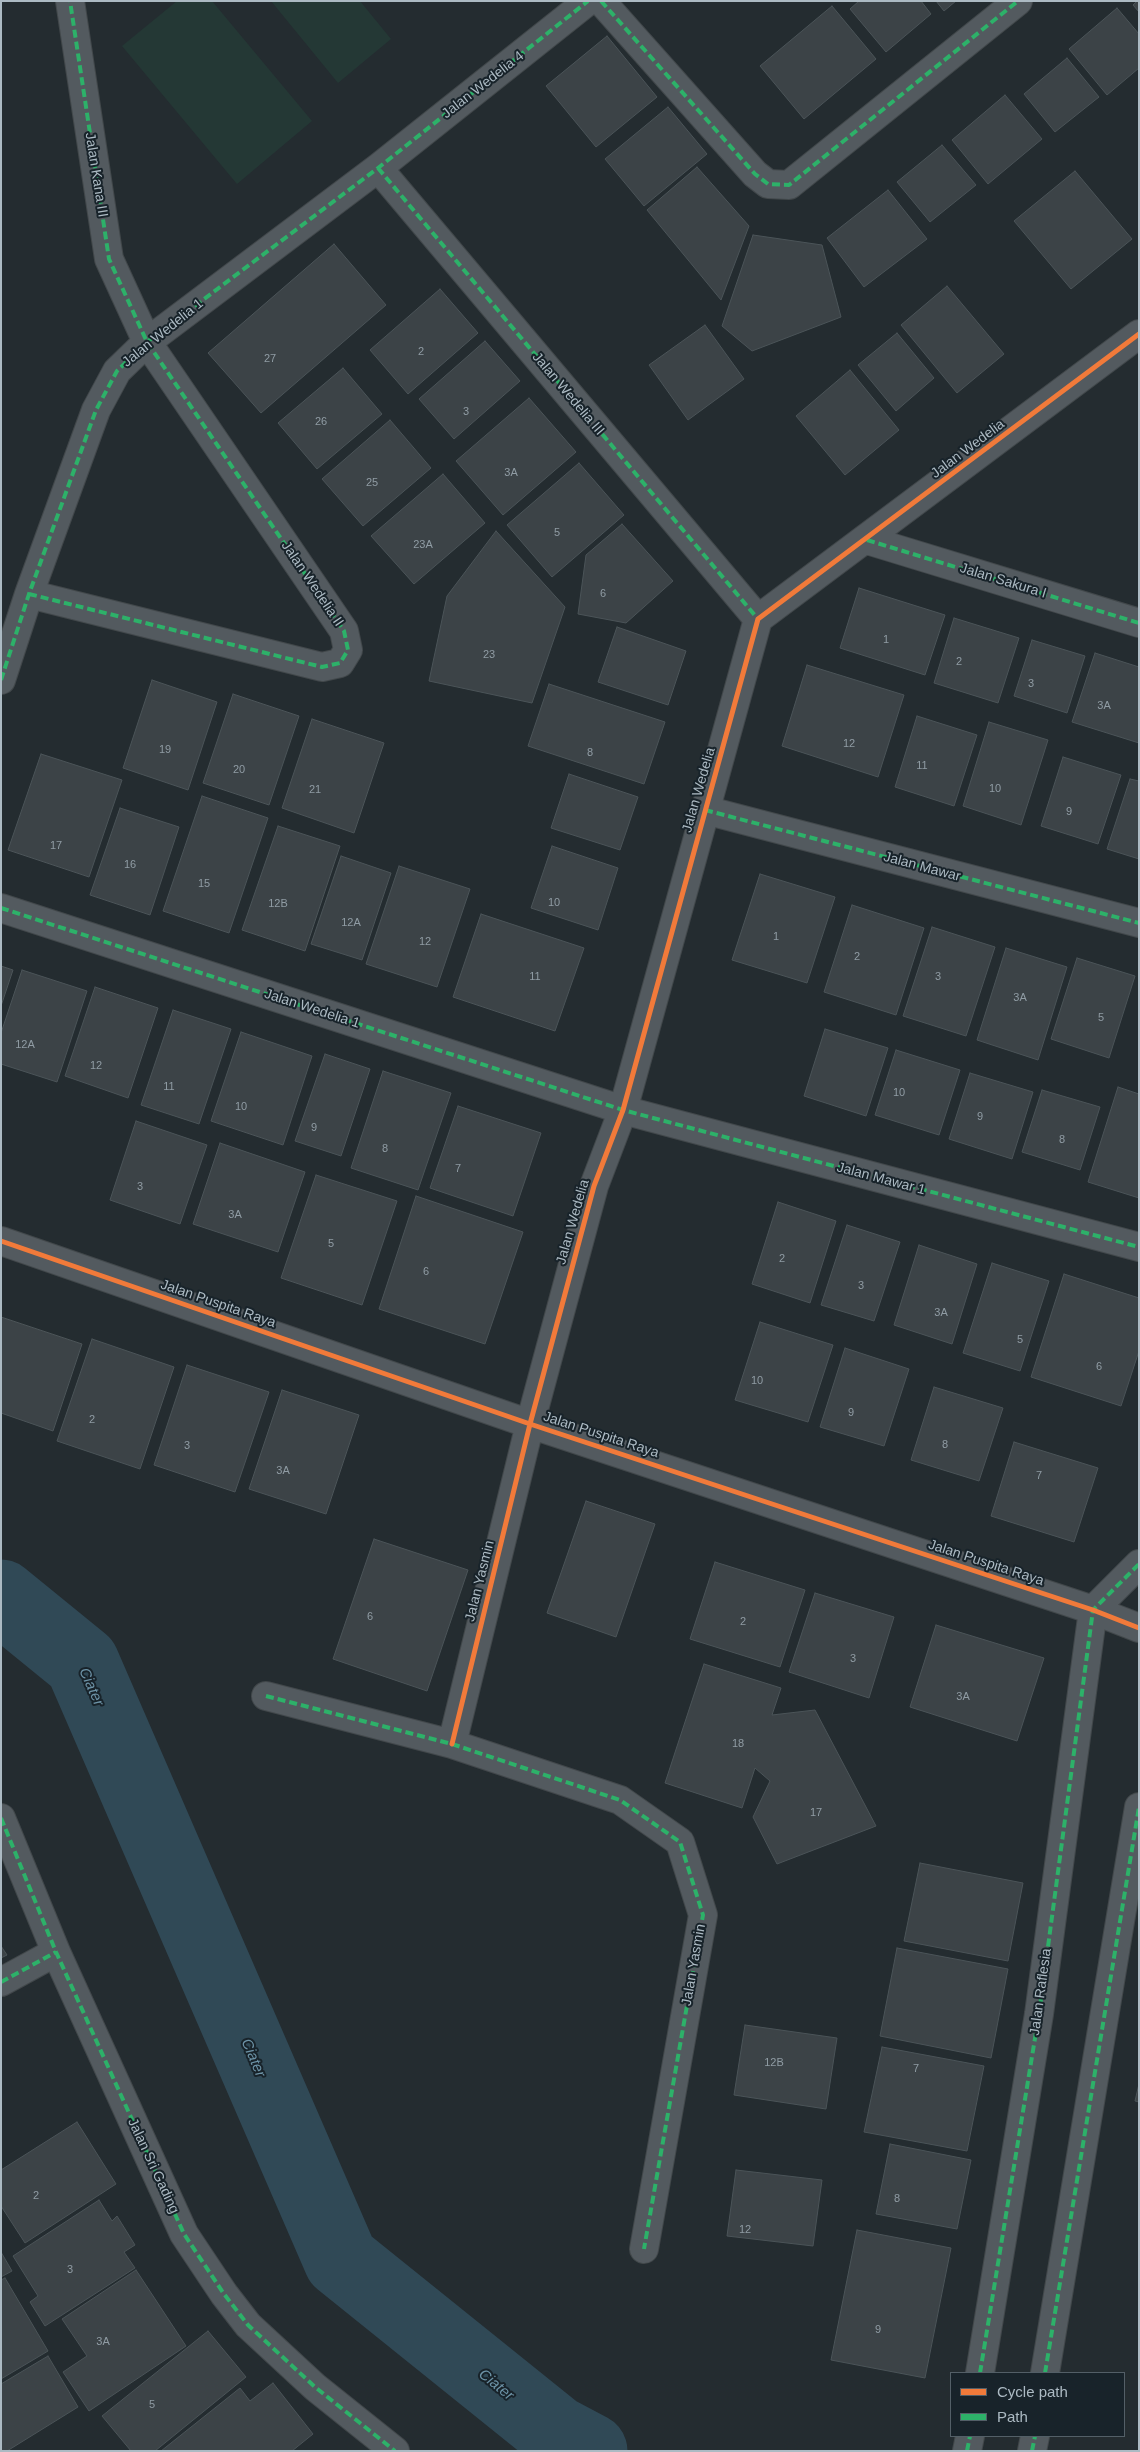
<!DOCTYPE html>
<html>
<head>
<meta charset="utf-8">
<style>
  body { margin:0 }
  #map { position:relative; width:1140px; height:2452px; overflow:hidden; background:#242c30; font-family:Helvetica,sans-serif }
  canvas { display:block }
  .frame { position:absolute; inset:0; border:2px solid #acbac3; pointer-events:none }
  .legend { position:absolute; left:950px; top:2372px; width:175px; height:65px; box-sizing:border-box; background:#18232a; border:1px solid #535f67; margin:0; padding:6px 9px; list-style:none; font-size:15px; color:#acbac3 }
  .legend li { display:flex; align-items:center; gap:10px; height:25px }
  .legend b { width:25px; border:1px solid #535f67 }
</style>
</head>
<body>
<div id="map">
<canvas width="1140" height="2452"></canvas>
<div class="frame"></div>
<ul class="legend">
<li><b style="height:6px;background:#f17a3a"></b>Cycle path</li>
<li><b style="height:6px;background:#2db169"></b>Path</li>
</ul>
</div>
<script>
const ctx = document.querySelector('canvas').getContext('2d');
ctx.lineJoin = 'round';
function fill(path, color) {
  ctx.fillStyle = color;
  ctx.fill(path, 'evenodd');
}
function toPath(rows) {
  const path = new Path2D();
  for (const r of rows) {
    path.moveTo(r[0], r[1]);
    for (let i = 2; i < r.length; i += 2) path.lineTo(r[i], r[i + 1]);
  }
  return path;
}
function strokePath(path, color, width, dash) {
  ctx.strokeStyle = color;
  ctx.lineWidth = width;
  ctx.lineCap = dash ? 'butt' : 'round';
  ctx.setLineDash(dash || []);
  ctx.stroke(path);
}
function label(font, color, halo, rows, align = 'center') {
  ctx.font = font + ' Helvetica,sans-serif';
  ctx.lineWidth = 4;
  ctx.setLineDash([]);
  ctx.textBaseline = 'middle';
  ctx.strokeStyle = halo;
  ctx.fillStyle = color;
  for (const [text, x, y, turn = 0] of rows) {
    ctx.save();
    ctx.translate(x, y);
    ctx.rotate((+turn || 0) * Math.PI / 180);
    ctx.textAlign = isNaN(turn) ? turn : align;
    if (halo) ctx.strokeText(text, 0, 0);
    ctx.fillText(text, 0, 0);
    ctx.restore();
  }
}
const green = toPath([
  [177,1,212,1,312,121,237,184,122,46],
  [271,1,360,1,391,39,338,83]
]);
const river = toPath([
  [1,1597,82,1663,341,2260,556,2433,590,2451]
]);
const building = toPath([
  [859,1,921,1,931,14,886,52,850,9,859,1],
  [936,1,956,1,944,11,936,1],
  [1137,1,1139,1,1139,12,1133,5,1137,1],
  [832,6,876,59,804,119,760,66,832,6],
  [1117,8,1139,34,1139,68,1107,95,1069,49,1117,8],
  [607,36,657,97,596,147,546,86,607,36],
  [1067,58,1099,97,1055,132,1024,94,1067,58],
  [1005,95,1042,139,988,184,952,140,1005,95],
  [668,107,707,154,644,206,605,159,668,107],
  [942,145,976,185,930,222,897,182,942,145],
  [697,167,749,226,721,300,647,210,697,167],
  [1075,171,1132,239,1071,289,1014,221,1075,171],
  [888,190,927,239,864,287,827,238,888,190],
  [753,235,822,245,841,317,752,351,722,326,753,235],
  [334,244,386,305,261,413,208,353,334,244],
  [947,286,1004,354,957,393,901,325,947,286],
  [440,289,478,333,408,394,370,350,440,289],
  [705,325,744,379,688,420,649,365,705,325],
  [897,333,934,378,896,411,858,365,897,333],
  [485,341,520,381,454,439,419,399,485,341],
  [343,368,382,414,317,469,278,423,343,368],
  [850,370,899,430,845,475,796,416,850,370],
  [529,398,576,452,503,515,456,461,529,398],
  [390,420,431,468,363,526,322,479,390,420],
  [579,463,624,515,552,577,507,525,579,463],
  [443,474,485,523,414,584,371,536,443,474],
  [622,524,673,581,626,623,578,614,586,555,622,524],
  [496,531,565,607,532,703,429,681,447,596,496,531],
  [859,588,945,615,925,675,840,648,859,588],
  [954,618,1019,638,998,703,934,683,954,618],
  [617,627,686,651,668,705,598,682,617,627],
  [1032,640,1085,656,1067,713,1014,696,1032,640],
  [1095,653,1139,667,1139,743,1072,722,1095,653],
  [807,665,904,695,878,777,782,746,807,665],
  [152,680,217,702,188,790,123,768,152,680],
  [549,684,665,722,644,784,528,746,549,684],
  [233,694,299,716,269,805,203,783,233,694],
  [917,716,977,735,954,806,895,787,917,716],
  [312,719,384,743,354,833,282,808,312,719],
  [989,722,1048,740,1021,825,963,806,989,722],
  [41,754,122,780,89,877,8,850,41,754],
  [1063,757,1121,775,1098,844,1041,826,1063,757],
  [569,774,638,797,620,850,551,828,569,774],
  [1130,779,1139,781,1139,859,1107,849,1130,779],
  [202,796,268,818,229,933,163,911,202,796],
  [120,808,179,827,150,915,90,895,120,808],
  [278,826,340,846,305,951,242,930,278,826],
  [552,846,618,868,598,930,531,908,552,846],
  [341,856,391,873,362,960,311,944,341,856],
  [399,866,470,889,437,987,366,964,399,866],
  [760,874,835,897,807,983,732,960,760,874],
  [852,905,924,928,896,1015,824,992,852,905],
  [481,914,584,948,555,1031,453,997,481,914],
  [932,927,995,947,966,1036,903,1016,932,927],
  [1006,948,1067,967,1038,1060,977,1040,1006,948],
  [1077,958,1135,976,1109,1058,1051,1039,1077,958],
  [1,966,13,970,1,1006,1,966],
  [22,970,87,991,57,1082,1,1064,1,1033,22,970],
  [95,987,158,1008,128,1098,65,1076,95,987],
  [173,1010,231,1029,199,1124,141,1105,173,1010],
  [825,1029,888,1048,866,1116,804,1096,825,1029],
  [241,1032,312,1056,283,1145,211,1121,241,1032],
  [896,1050,960,1070,939,1135,875,1115,896,1050],
  [325,1054,370,1069,341,1156,295,1141,325,1054],
  [383,1071,451,1093,418,1190,351,1168,383,1071],
  [970,1073,1033,1092,1012,1159,949,1139,970,1073],
  [1118,1087,1139,1094,1139,1198,1088,1182,1118,1087],
  [1042,1090,1100,1107,1080,1170,1022,1152,1042,1090],
  [458,1106,541,1133,513,1216,430,1188,458,1106],
  [136,1121,207,1145,180,1224,110,1200,136,1121],
  [220,1143,305,1172,278,1252,193,1224,220,1143],
  [316,1175,397,1201,362,1305,281,1278,316,1175],
  [416,1196,523,1232,485,1344,379,1309,416,1196],
  [778,1202,836,1221,810,1303,752,1284,778,1202],
  [847,1225,900,1242,874,1321,821,1305,847,1225],
  [919,1245,977,1264,952,1344,894,1325,919,1245],
  [992,1263,1049,1281,1020,1371,963,1353,992,1263],
  [1064,1274,1139,1298,1139,1351,1121,1406,1031,1377,1064,1274],
  [1,1317,82,1344,53,1431,1,1413,1,1317],
  [760,1322,833,1345,808,1422,735,1400,760,1322],
  [92,1339,174,1367,140,1469,57,1441,92,1339],
  [845,1348,909,1369,884,1446,820,1427,845,1348],
  [187,1365,269,1392,235,1492,154,1465,187,1365],
  [934,1387,1003,1408,979,1481,911,1460,934,1387],
  [282,1390,359,1415,326,1514,249,1489,282,1390],
  [1014,1442,1098,1468,1074,1542,991,1516,1014,1442],
  [586,1501,655,1524,616,1637,547,1613,586,1501],
  [374,1539,468,1570,427,1691,333,1659,374,1539],
  [715,1562,805,1590,780,1667,690,1639,715,1562],
  [815,1593,894,1617,869,1698,789,1672,815,1593],
  [936,1625,1044,1658,1017,1741,910,1707,936,1625],
  [704,1664,781,1688,772,1715,815,1710,876,1826,777,1864,753,1817,770,1781,755,1768,742,1808,665,1783,704,1664],
  [920,1863,1023,1883,1008,1961,904,1941,920,1863],
  [1,1946,7,1955,1,1958,1,1946],
  [897,1948,1008,1969,991,2058,880,2036,897,1948],
  [745,2025,837,2038,826,2109,734,2095,745,2025],
  [882,2047,984,2066,967,2151,864,2132,882,2047],
  [1139,2084,1139,2102,1135,2101,1139,2084],
  [77,2122,116,2184,25,2243,1,2206,1,2170,77,2122],
  [890,2144,971,2160,957,2229,876,2214,890,2144],
  [736,2170,822,2180,813,2246,727,2236,736,2170],
  [99,2200,112,2221,117,2216,135,2245,124,2252,135,2268,45,2326,30,2302,38,2296,13,2256,99,2200],
  [857,2230,951,2248,925,2378,831,2360,857,2230],
  [1,2252,12,2271,1,2277,1,2252],
  [136,2270,186,2346,89,2411,63,2372,87,2356,62,2319,136,2270],
  [5,2278,48,2351,1,2379,1,2280,5,2278],
  [208,2331,246,2377,155,2451,131,2451,102,2416,208,2331],
  [48,2356,78,2407,7,2451,1,2451,1,2384,48,2356],
  [273,2383,313,2434,292,2451,161,2451,240,2388,250,2401,273,2383]
]);
const minor = toPath([
  [601,1,755,174,768,184,789,185,1018,1],
  [378,168,758,619],
  [867,540,1139,623],
  [29,594,322,667,340,663,348,650,344,631,147,342,109,259,70,1],
  [1,680,29,594,96,410,117,371,147,342,378,168,588,1],
  [705,810,1139,923],
  [1,908,623,1110,1139,1247],
  [1,1241,530,1424,1093,1610,1139,1628],
  [266,1696,452,1744,620,1800,680,1842,703,1915,644,2249],
  [452,1744,530,1424,594,1186,623,1110,758,619,1139,334],
  [1,1818,56,1952,184,2234,224,2294,248,2325,315,2387,395,2451],
  [1,1982,56,1952],
  [980,2373,1039,2014,1093,1610,1139,1564],
  [1045,2373,1139,1807],
  [967,2451,970,2436],
  [1032,2451,1035,2436]
]);
const quiet = toPath([
  [601,1,755,174,768,184,789,185,1018,1],
  [378,168,758,619],
  [867,540,1139,623],
  [29,594,322,667,340,663,348,650,344,631,147,342,109,259,70,1],
  [1,680,29,594,96,410,117,371,147,342,378,168,588,1],
  [705,810,1139,923],
  [1,908,623,1110,1139,1247],
  [266,1696,452,1744,620,1800,680,1842,703,1915,644,2249],
  [1,1818,56,1952,184,2234,224,2294,248,2325,315,2387,395,2451],
  [1,1982,56,1952],
  [980,2373,1039,2014,1093,1610,1139,1564],
  [1045,2373,1139,1807],
  [967,2451,970,2436],
  [1032,2451,1035,2436]
]);
const cycleway = toPath([
  [1,1241,530,1424,1093,1610,1139,1628],
  [452,1744,530,1424,594,1186,623,1110,758,619,1139,334]
]);
const numberNames = [
  ["2",421,352],
  ["27",270,359],
  ["3",466,412],
  ["26",321,422],
  ["3A",511,473],
  ["25",372,483],
  ["5",557,533],
  ["23A",423,545],
  ["6",603,594],
  ["1",886,640],
  ["23",489,655],
  ["2",959,662],
  ["3",1031,684],
  ["3A",1104,706],
  ["12",849,744],
  ["19",165,750],
  ["8",590,753],
  ["11",922,766],
  ["20",239,770],
  ["10",995,789],
  ["21",315,790],
  ["9",1069,812],
  ["17",56,846],
  ["16",130,865],
  ["15",204,884],
  ["10",554,903],
  ["12B",278,904],
  ["12A",351,923],
  ["1",776,937],
  ["12",425,942],
  ["2",857,957],
  ["11",535,977],
  ["3",938,977],
  ["3A",1020,998],
  ["5",1101,1018],
  ["12A",25,1045],
  ["12",96,1066],
  ["11",169,1087],
  ["10",899,1093],
  ["10",241,1107],
  ["9",980,1117],
  ["9",314,1128],
  ["8",1062,1140],
  ["8",385,1149],
  ["7",458,1169],
  ["3",140,1187],
  ["3A",235,1215],
  ["5",331,1244],
  ["2",782,1259],
  ["6",426,1272],
  ["3",861,1286],
  ["3A",941,1313],
  ["5",1020,1340],
  ["6",1099,1367],
  ["10",757,1381],
  ["9",851,1413],
  ["2",92,1420],
  ["8",945,1445],
  ["3",187,1446],
  ["3A",283,1471],
  ["7",1039,1476],
  ["6",370,1617],
  ["2",743,1622],
  ["3",853,1659],
  ["3A",963,1697],
  ["18",738,1744],
  ["17",816,1813],
  ["12B",774,2063],
  ["7",916,2069],
  ["2",36,2196],
  ["8",897,2199],
  ["12",745,2230],
  ["3",70,2270],
  ["9",878,2330],
  ["3A",103,2342],
  ["5",152,2405]
];
const streetNames = [
  ["Jalan Wedelia 4",483,85,-38],
  ["Jalan Kana III",96,175,81],
  ["Jalan Wedelia 1",163,333,-39],
  ["Jalan Wedelia III",568,394,50],
  ["Jalan Wedelia",968,449,-37],
  ["Jalan Sakura I",1003,581,17],
  ["Jalan Wedelia II",312,584,56],
  ["Jalan Wedelia",699,790,-74],
  ["Jalan Mawar",922,867,15],
  ["Jalan Wedelia 1",312,1009,18],
  ["Jalan Mawar 1",881,1179,15],
  ["Jalan Wedelia",573,1222,-74],
  ["Jalan Puspita Raya",218,1304,19],
  ["Jalan Puspita Raya",601,1435,18],
  ["Jalan Puspita Raya",986,1563,18],
  ["Jalan Yasmin",480,1581,-76],
  ["Jalan Yasmin",694,1965,-80],
  ["Jalan Raflesia",1041,1992,-82],
  ["Jalan Sri Gading",153,2166,65]
];
const waterNames = [
  ["Ciater",91,1687,66],
  ["Ciater",253,2058,67],
  ["Ciater",496,2385,39]
];
fill(green, '#243835');
strokePath(river, '#304956', 75);
fill(building, '#3c4347');
strokePath(building, '#4b5458', 1);
strokePath(minor, '#42484b', 30);
strokePath(minor, '#535a5f', 28);
strokePath(quiet, '#2db169', 4, [8, 4]);
strokePath(cycleway, '#f17a3a', 5);
label('11px', '#909ca4', null, numberNames);
label('14px', '#acbac3', '#18232a', streetNames);
label('italic 15px', '#6d93a7', '#18232a', waterNames);
</script>
</body>
</html>
